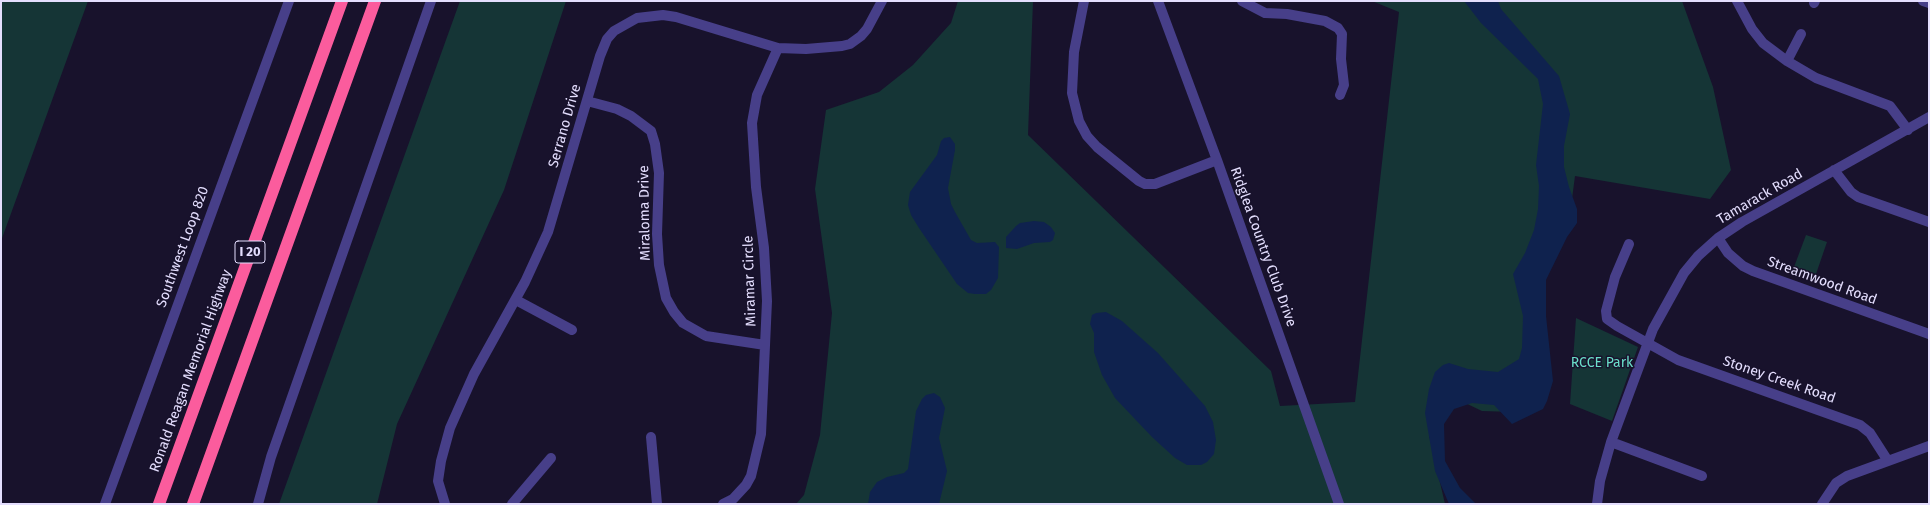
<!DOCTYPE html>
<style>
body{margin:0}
#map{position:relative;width:1930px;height:505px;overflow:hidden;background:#18122c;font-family:"Fira Sans",sans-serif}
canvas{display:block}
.frame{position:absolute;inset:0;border:2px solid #e4defe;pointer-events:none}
</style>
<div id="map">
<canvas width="1930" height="505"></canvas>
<div class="frame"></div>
</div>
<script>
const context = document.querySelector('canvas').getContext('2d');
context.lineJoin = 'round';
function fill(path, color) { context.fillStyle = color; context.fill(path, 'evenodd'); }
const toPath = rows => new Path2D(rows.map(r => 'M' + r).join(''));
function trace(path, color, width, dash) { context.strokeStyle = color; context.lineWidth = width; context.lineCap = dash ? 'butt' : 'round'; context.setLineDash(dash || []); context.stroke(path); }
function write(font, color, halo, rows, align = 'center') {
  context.font = font + ' "Fira Sans",sans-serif'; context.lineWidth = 3; context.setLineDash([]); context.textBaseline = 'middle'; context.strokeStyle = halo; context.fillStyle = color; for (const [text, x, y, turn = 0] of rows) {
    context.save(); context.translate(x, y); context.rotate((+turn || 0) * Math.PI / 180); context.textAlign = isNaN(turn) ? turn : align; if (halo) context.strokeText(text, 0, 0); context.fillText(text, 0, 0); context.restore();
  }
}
const green = toPath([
 [1,1,88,1,1,241],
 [460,1,566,1,504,190,397,424,377,504,279,504],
 [958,1,1033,1,1028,135,1271,371,1280,406,1355,402,1399,12,1372,1,1682,1,1713,87,1731,170,1710,199,1575,176,1567,237,1557,241,1527,335,1514,412,1482,411,1461,401,1429,435,1445,504,796,504,804,495,820,435,832,313,815,189,826,110,879,92,913,65,951,23],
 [1806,235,1827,242,1816,274,1794,267],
 [1576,318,1638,347,1612,421,1570,404]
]);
const water = toPath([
 [1464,1,1498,1,1501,9,1559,76,1570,114,1564,146,1564,167,1569,187,1577,209,1577,223,1567,237,1546,280,1546,316,1553,381,1547,401,1543,409,1512,424,1494,405,1472,403,1454,409,1444,424,1445,461,1460,488,1476,504,1449,504,1435,471,1425,413,1429,389,1435,372,1443,365,1449,363,1468,369,1498,372,1519,359,1522,348,1523,316,1513,274,1525,253,1534,230,1538,209,1539,186,1536,165,1543,104,1538,79,1481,23],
 [950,137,955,144,955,150,948,188,951,204,955,212,971,240,977,243,995,242,999,247,998,278,991,290,986,294,975,294,968,293,957,284,919,228,911,215,908,205,910,192,937,155,941,141,944,138],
 [1034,221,1044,222,1051,227,1055,233,1053,240,1050,242,1034,243,1017,249,1006,248,1006,237,1016,226,1020,223],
 [1106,312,1122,321,1158,353,1205,406,1213,422,1216,440,1214,454,1207,462,1201,465,1187,465,1175,458,1152,437,1115,398,1102,375,1094,352,1094,333,1090,324,1092,315,1096,313],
 [934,393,940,397,945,408,939,438,947,471,939,504,868,504,870,492,877,482,887,477,904,473,908,469,916,411,922,399,926,395]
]);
const minor = toPath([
 [1084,1,1074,52,1072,93,1079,121,1087,136,1097,147,1139,181,1145,184,1155,184,1217,160],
 [1158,1,1217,160,1339,504],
 [1242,1,1265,13,1287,14,1325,21,1338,28,1342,34,1341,59,1344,85,1340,95],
 [1737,1,1752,29,1763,43,1787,61,1816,78,1890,106,1908,130],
 [1923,1,1929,3],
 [1814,3,1815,1],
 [1787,61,1801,34],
 [587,101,617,109,631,116,651,131,655,144,659,173,657,234,659,265,666,298,674,312,683,323,706,336,765,345],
 [1834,170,1851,192,1858,197,1929,222],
 [1718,238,1728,253,1743,266,1753,271,1929,334],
 [1629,244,1615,277,1606,311,1607,319,1617,326,1678,360,1860,425,1870,433,1888,461],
 [516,300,572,330],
 [651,437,657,504],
 [1611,442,1702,476],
 [105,504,289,1],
 [258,504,271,457,431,1],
 [445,504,438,481,441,461,450,428,474,374,525,282,548,232,600,56,607,39,614,31,637,18,663,15,676,17,778,48,806,49,842,46,850,44,861,36,867,29,882,1],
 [512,504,551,458],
 [723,504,733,499,746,485,751,476,761,434,767,301,764,248,756,187,752,123,757,95,778,48],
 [1597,504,1600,481,1611,442,1653,329,1684,273,1698,256,1718,238,1742,222,1929,117],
 [1822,504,1836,483,1847,476,1929,446]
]);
const highway = toPath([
 [159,504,342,1],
 [193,504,375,1]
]);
const shields = [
 [250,252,30]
];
const shieldNames = [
 ["I 20",250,252]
];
const streetNames = [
 ["Serrano Drive",565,126,-74],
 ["Tamarack Road",1760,197,-30],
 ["Miraloma Drive",645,213,-91],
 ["Southwest Loop 820",183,247,-70],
 ["Ridglea Country Club Drive",1263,247,70],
 ["Miramar Circle",750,281,-92],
 ["Streamwood Road",1822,281,20],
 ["Ronald Reagan Memorial Highway",191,371,-70],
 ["Stoney Creek Road",1779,380,19]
];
const parkNames = [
 ["RCCE Park",1602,363]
];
fill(green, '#153536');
fill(water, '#0f224e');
trace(minor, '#473f89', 10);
trace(highway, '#fb5c9d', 12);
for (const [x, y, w] of shields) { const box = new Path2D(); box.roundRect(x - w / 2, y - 11, w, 22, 3); context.fillStyle = '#18122c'; context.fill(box); trace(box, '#e4defe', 1); }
write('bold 13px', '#e4defe', null, shieldNames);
write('14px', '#e4defe', '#18122c', streetNames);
write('14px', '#6adec9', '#18122c', parkNames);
</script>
